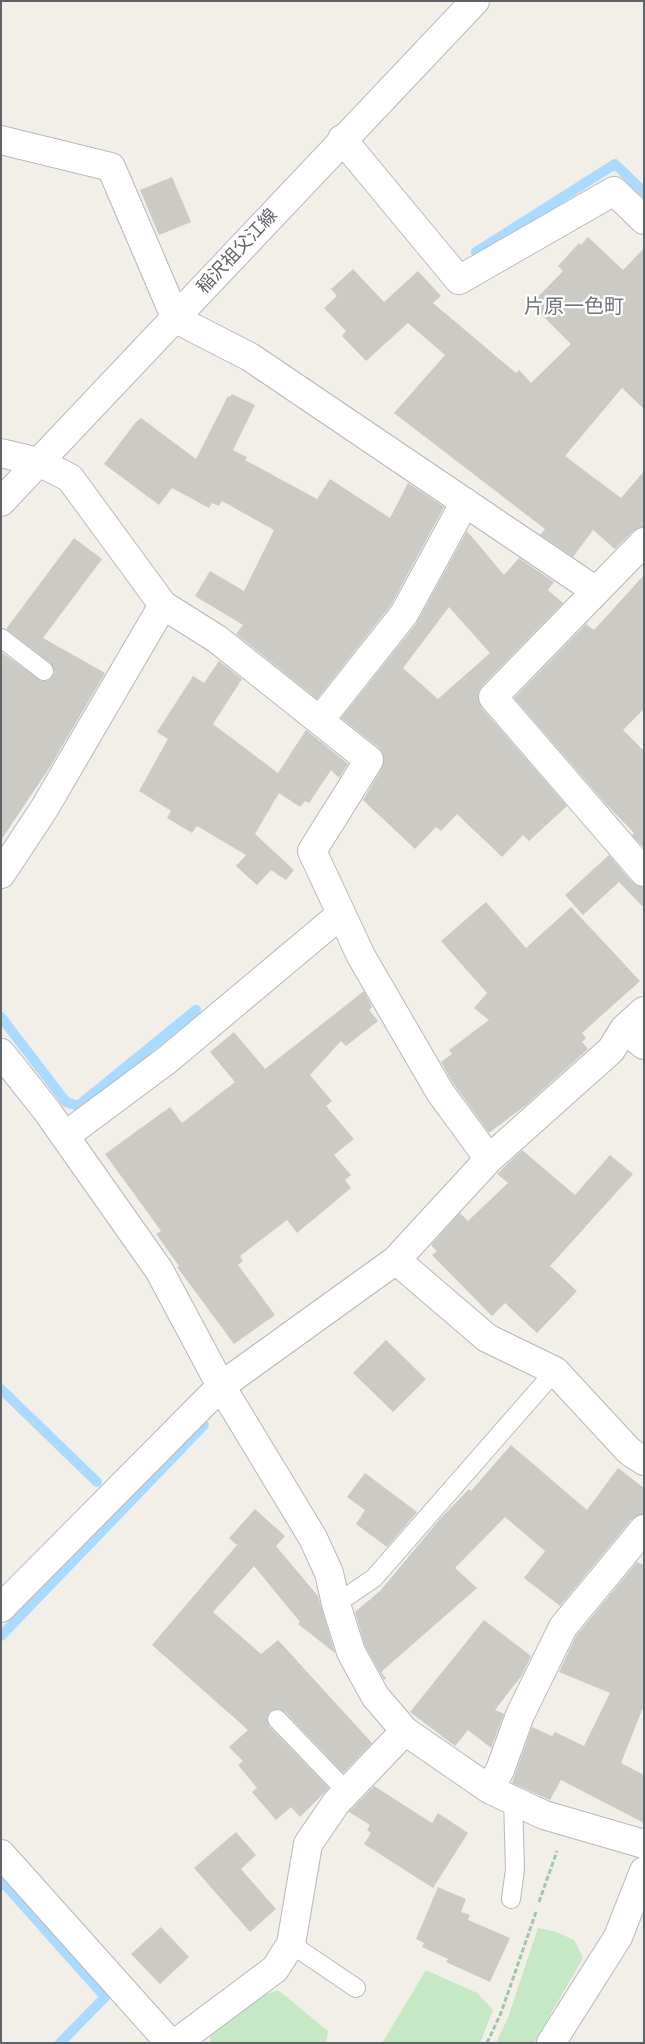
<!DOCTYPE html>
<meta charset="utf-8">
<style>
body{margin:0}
#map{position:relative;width:645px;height:2044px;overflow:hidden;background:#f1efe8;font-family:Poppins,sans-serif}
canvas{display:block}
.frame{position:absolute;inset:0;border:2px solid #5f6368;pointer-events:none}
</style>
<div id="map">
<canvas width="645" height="2044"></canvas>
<div class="frame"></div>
</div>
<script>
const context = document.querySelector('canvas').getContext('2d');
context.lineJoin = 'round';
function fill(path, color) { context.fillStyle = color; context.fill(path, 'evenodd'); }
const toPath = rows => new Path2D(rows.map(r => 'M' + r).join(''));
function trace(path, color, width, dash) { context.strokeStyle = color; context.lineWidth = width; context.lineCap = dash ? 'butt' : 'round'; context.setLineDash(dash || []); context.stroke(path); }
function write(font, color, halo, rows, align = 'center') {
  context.font = font + ' Poppins,"Noto Sans JP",sans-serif'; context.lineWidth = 4.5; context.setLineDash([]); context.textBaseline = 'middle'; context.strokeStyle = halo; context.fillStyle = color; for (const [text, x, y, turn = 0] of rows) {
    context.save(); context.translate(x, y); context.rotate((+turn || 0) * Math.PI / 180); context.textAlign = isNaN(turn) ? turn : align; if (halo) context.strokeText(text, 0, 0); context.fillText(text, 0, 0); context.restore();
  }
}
const green = toPath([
 [538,1928,556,1932,574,1940,583,1958,534,2043,496,2043,509,2015],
 [426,1970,477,1993,493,2010,480,2043,382,2043],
 [278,1990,328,2031,326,2043,210,2043,210,2037,255,1999]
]);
const stream = toPath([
 [476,252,615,164,644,192],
 [1,1017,66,1102,78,1106,196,1010],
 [1,1389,97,1482],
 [1,1636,204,1425],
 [1,1880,105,1997,60,2043]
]);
const building = toPath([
 [172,177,191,222,159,235,140,190],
 [588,237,623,270,644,248,644,409,622,388,565,456,621,498,644,471,644,527,633,531,615,549,593,530,573,557,540,535,545,529,394,413,445,355,408,323,366,361,342,336,346,331,324,308,337,296,331,289,353,269,384,302,418,271,441,296,433,303,516,373,519,370,531,383,571,344,531,304,563,271,558,266,579,243,581,245],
 [232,394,255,405,233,450,247,457,245,460,317,499,330,479,390,518,408,483,444,507,391,605,317,699,236,634,243,625,195,596,210,571,244,591,274,530,222,501,219,506,212,503,209,508,172,488,159,505,104,464,136,422,141,418,196,459,228,396,230,397],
 [467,531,504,575,519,558,554,582,548,590,563,603,482,686,478,693,481,707,567,806,529,841,523,835,502,857,457,814,441,831,436,827,415,849,363,800,382,768,383,754,379,748,341,718,416,624],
 [449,607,490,653,438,699,403,668],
 [74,538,102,559,43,638,105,673,50,767,1,840,1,652,42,681,48,681,55,672,50,663,6,629],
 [644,575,644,709,623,730,644,751,644,848,632,835,634,833,606,804,514,698,586,624,594,630],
 [219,661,242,679,213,724,278,773,306,730,348,764,339,778,331,770,309,803,305,801,300,807,279,793,255,834,294,870,286,880,271,870,257,885,236,866,246,855,197,826,192,833,167,818,171,811,139,791,168,739,157,732,193,676,204,683],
 [609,855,632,882,644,887,644,908,619,882,583,915,565,895],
 [486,902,526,948,571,907,640,981,582,1033,586,1038,582,1042,588,1049,526,1105,489,1133,453,1083,441,1062,452,1054,449,1050,489,1020,474,1008,487,993,441,941],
 [364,991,372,1007,369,1010,378,1021,346,1046,341,1041,310,1075,332,1101,326,1106,354,1139,334,1155,351,1175,345,1180,351,1188,297,1233,287,1220,240,1256,243,1261,238,1265,275,1315,234,1344,177,1267,179,1266,156,1234,161,1231,105,1154,170,1107,182,1123,235,1082,210,1052,234,1032,265,1069],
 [522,1150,575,1195,610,1155,633,1174,550,1266,577,1291,537,1333,505,1303,492,1316,432,1255,437,1251,431,1245,460,1213,468,1221,508,1183,497,1174],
 [386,1340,426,1379,393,1412,353,1373],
 [511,1445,587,1510,618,1468,644,1488,644,1514,632,1519,560,1606,524,1578,545,1551,505,1517,455,1568,477,1588,381,1672,386,1678,384,1680,365,1646,355,1612,380,1591,440,1519,469,1489,471,1491],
 [365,1473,417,1512,387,1547,356,1524,365,1510,347,1497],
 [255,1509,285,1536,276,1546,318,1596,335,1653,298,1624,300,1622,254,1566,213,1612,261,1654,278,1640,372,1743,343,1773,285,1712,279,1709,270,1711,267,1717,269,1726,329,1788,300,1817,291,1807,276,1820,252,1792,257,1788,238,1765,243,1761,229,1747,248,1730,152,1645,237,1545,229,1538],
 [637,1562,644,1565,644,1705,621,1763,644,1775,644,1823,561,1780,550,1800,512,1783,532,1727,552,1736,555,1732,584,1746,610,1693,559,1672,576,1636],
 [484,1620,531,1656,522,1675,495,1710,504,1714,491,1748,468,1730,455,1746,410,1712],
 [374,1786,432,1823,438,1813,468,1833,433,1888,364,1844,371,1833,367,1830,370,1825,349,1812],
 [236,1832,256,1855,241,1869,276,1909,250,1932,194,1868],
 [438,1887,466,1899,461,1912,470,1915,468,1920,510,1938,490,1982,446,1962,448,1959,422,1947,424,1943,416,1939],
 [161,1927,189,1957,160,1984,131,1954]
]);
const path = toPath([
 [539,1902,557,1851],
 [487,2043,501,2013,536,1912]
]);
const service = toPath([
 [1,638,44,671],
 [336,1604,374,1578,555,1371],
 [277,1719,347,1792],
 [511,1899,515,1869,513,1800],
 [291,1944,356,1988]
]);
const minor = toPath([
 [342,139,459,280,614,191,644,220],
 [1,140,111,167,176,319,250,357,596,591],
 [1,453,39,462,70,478,163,605,217,639,369,760,312,851,361,956,440,1092,489,1159,396,1260,221,1386,1,1608],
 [644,542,493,697,644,872],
 [320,720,404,614,465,502],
 [1,874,44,809,163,605],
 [624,1029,644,1045],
 [1,1053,47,1111,159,1270,221,1386,313,1538,329,1573,336,1604,351,1652,375,1696,405,1731,489,1789,544,1815,644,1844],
 [65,1136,167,1060,340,915],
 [489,1159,611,1050,624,1029,644,1011],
 [396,1260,487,1338,555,1371,629,1451,644,1461],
 [489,1789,500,1770,520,1715,563,1627,644,1529],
 [1,1854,170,2043],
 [176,2043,275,1969,291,1944,308,1844,336,1803,405,1731],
 [551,2043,618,1937,644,1871]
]);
const secondary = toPath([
 [1,502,475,1]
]);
const streetNames = [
 ["稲沢祖父江線",238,252,-47]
];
const quarterNames = [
 ["片原一色町",574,308]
];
fill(green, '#c5e8c5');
trace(stream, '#aadaff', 10);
fill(building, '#cccac5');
trace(service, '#b5b8bc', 20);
trace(minor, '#b5b8bc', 30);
trace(secondary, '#b6babf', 30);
trace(path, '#9cc7a9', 3, [5, 2.5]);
trace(service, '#fff', 18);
trace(minor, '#fff', 28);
trace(secondary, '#fff', 28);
write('18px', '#5f6368', '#fff', streetNames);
write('20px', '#70757a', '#fff', quarterNames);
</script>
